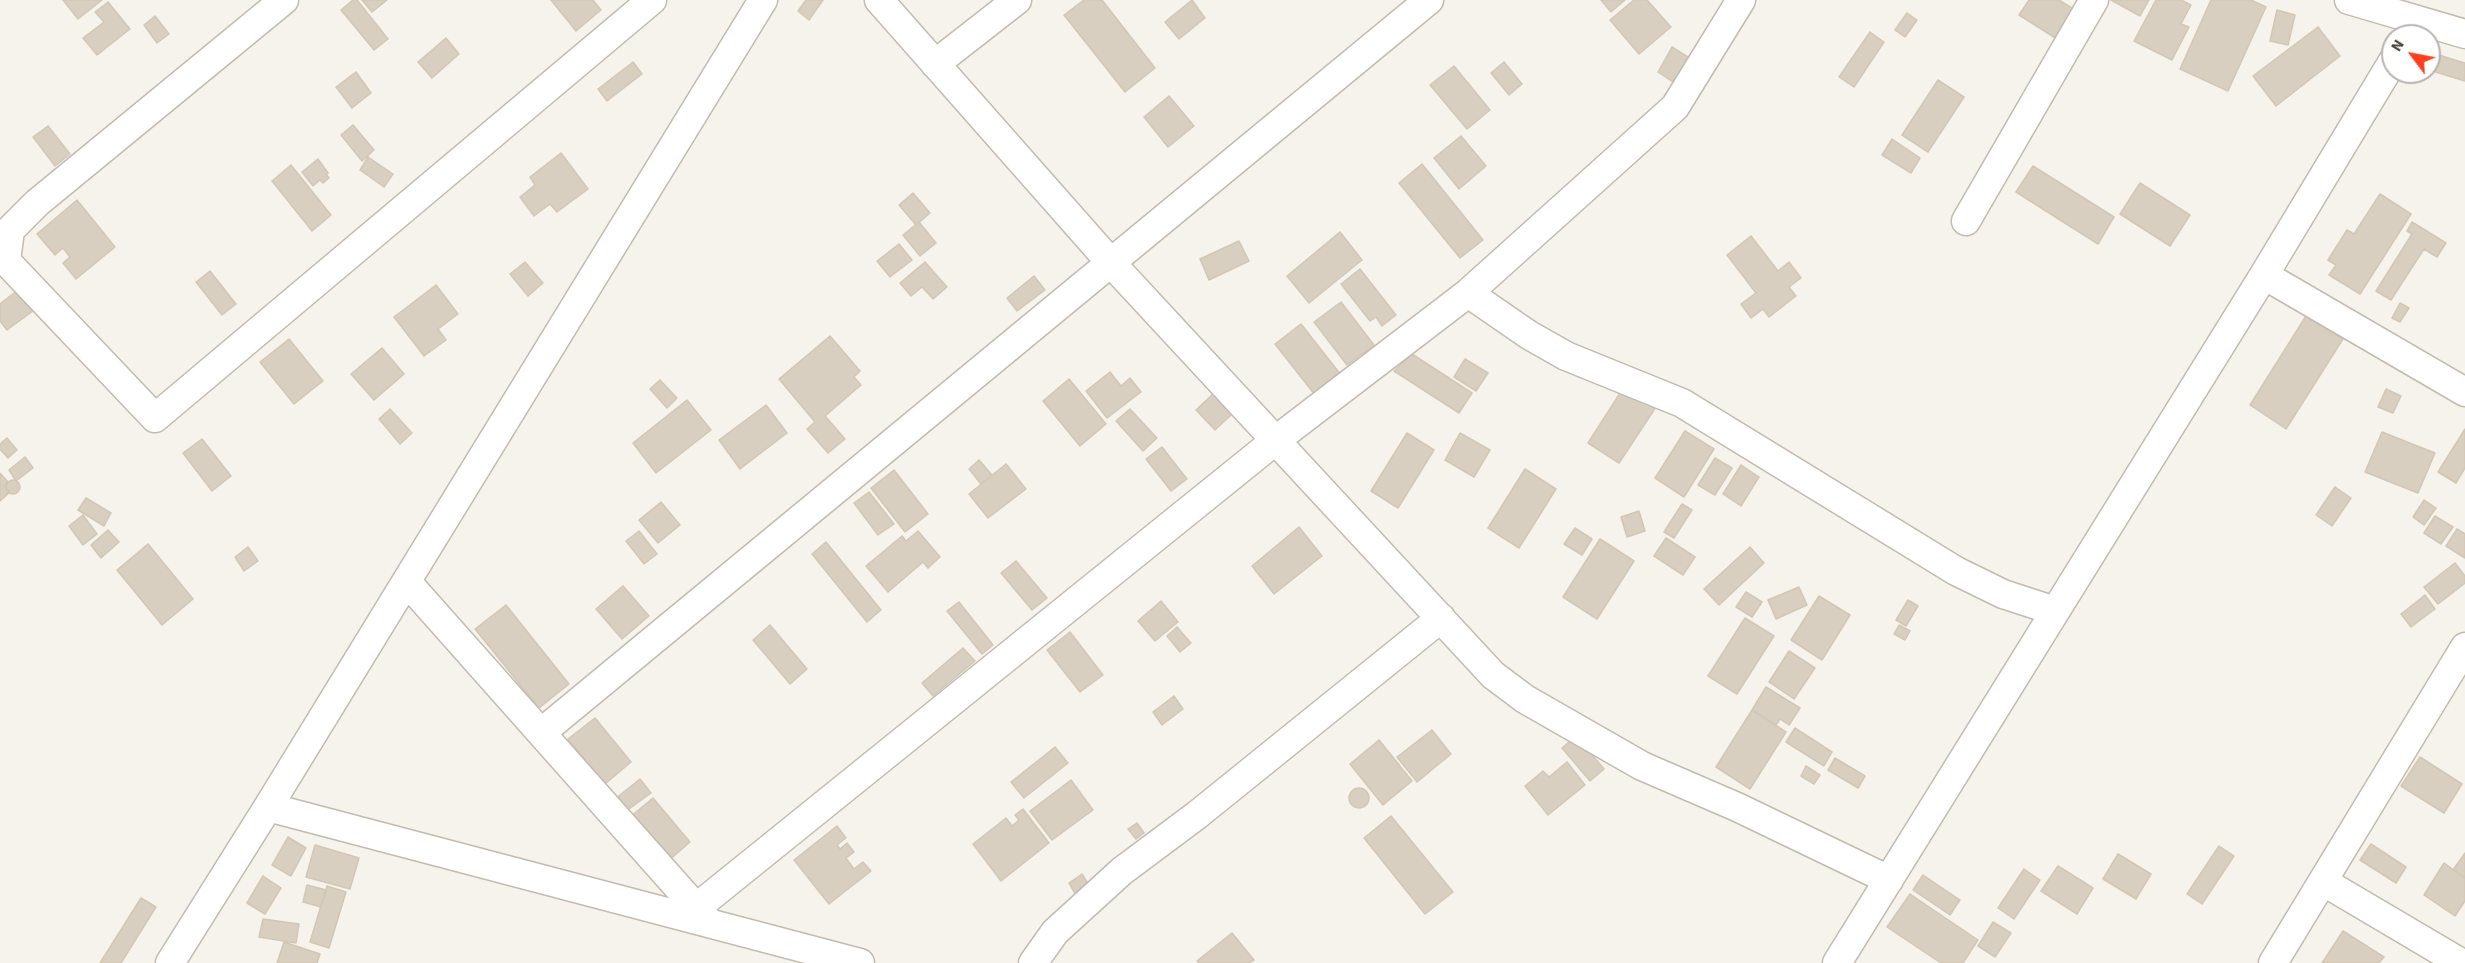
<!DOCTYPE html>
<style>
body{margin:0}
#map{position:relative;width:2465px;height:963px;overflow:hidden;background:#f6f3ec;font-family:"Source Sans 3",sans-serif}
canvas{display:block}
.north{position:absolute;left:2381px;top:24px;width:60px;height:60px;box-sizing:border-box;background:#fff;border:2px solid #b7b4b0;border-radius:50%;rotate:302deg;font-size:16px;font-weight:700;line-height:24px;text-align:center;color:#4b4439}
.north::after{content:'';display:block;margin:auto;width:21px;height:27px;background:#fc3f1d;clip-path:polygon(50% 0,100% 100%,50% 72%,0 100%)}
</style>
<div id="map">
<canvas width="2465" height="963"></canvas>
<div class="north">N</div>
</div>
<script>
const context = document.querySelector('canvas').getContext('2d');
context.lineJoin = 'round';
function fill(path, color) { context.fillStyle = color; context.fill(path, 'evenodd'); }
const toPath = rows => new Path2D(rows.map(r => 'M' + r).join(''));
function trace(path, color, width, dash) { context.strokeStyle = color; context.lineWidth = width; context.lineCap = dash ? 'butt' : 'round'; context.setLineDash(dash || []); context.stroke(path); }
const building = toPath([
 [63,0,102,0,78,19,63,0],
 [353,0,357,0,388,39,374,50,341,10,353,0],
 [362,0,387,0,372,12,362,0],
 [551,0,593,0,601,10,576,31,551,0],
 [806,0,823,0,809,20,798,11,806,0],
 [1084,0,1102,0,1155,68,1125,92,1064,15,1084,0],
 [1192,0,1205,18,1179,39,1165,22,1192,0],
 [1601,0,1625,0,1611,12,1601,0],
 [1634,0,1647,0,1671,27,1639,54,1610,20,1634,0],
 [2029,0,2059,0,2075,10,2057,39,2019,15,2029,0],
 [2111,0,2149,0,2140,16,2111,0],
 [2156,0,2181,0,2191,5,2181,24,2189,27,2172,60,2134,41,2156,0],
 [2211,0,2251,0,2266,7,2228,91,2180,69,2211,0],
 [108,2,130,29,97,55,83,38,104,22,95,12,108,2],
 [2277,10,2295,15,2288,45,2270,41,2277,10],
 [1907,13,1917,20,1905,37,1895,30,1907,13],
 [155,16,169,34,157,43,144,25,155,16],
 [2318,27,2340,56,2276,106,2253,76,2318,27],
 [1870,32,1884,42,1854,87,1839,77,1870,32],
 [446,38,459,54,432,78,418,62,446,38],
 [1672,47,1691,59,1676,84,1658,72,1672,47],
 [2429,52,2465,63,2465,81,2429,70,2429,52],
 [633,62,642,74,607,101,598,89,633,62],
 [1504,62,1522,84,1509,95,1491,73,1504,62],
 [1454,66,1490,110,1467,129,1430,85,1454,66],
 [356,72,371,93,352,108,336,87,356,72],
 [1938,80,1964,97,1928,152,1902,135,1938,80],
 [1169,96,1194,126,1168,147,1144,117,1169,96],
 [353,125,374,150,362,161,341,135,353,125],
 [48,126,70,154,55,166,33,137,48,126],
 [1461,136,1486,166,1459,189,1434,158,1461,136],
 [1892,139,1920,158,1911,173,1882,155,1892,139],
 [561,153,588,189,557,212,550,204,534,216,520,197,535,185,530,177,561,153],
 [368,157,393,174,384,187,360,170,368,157],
 [318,159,328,173,326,174,329,178,323,183,320,180,313,186,302,172,318,159],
 [1422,164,1483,240,1460,258,1399,183,1422,164],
 [291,165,331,215,312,231,272,181,291,165],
 [2033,166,2114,217,2098,244,2016,192,2033,166],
 [2140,183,2190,215,2170,246,2120,214,2140,183],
 [913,193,930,213,916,225,899,205,913,193],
 [2380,194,2411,214,2360,294,2329,275,2336,265,2328,260,2347,230,2354,234,2380,194],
 [77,200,115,247,76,279,63,263,70,257,63,248,55,255,37,234,77,200],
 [919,222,936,243,920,256,903,235,919,222],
 [2412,222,2446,243,2437,257,2424,249,2391,300,2376,291,2412,234,2407,231,2412,222],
 [1340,232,1362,260,1309,303,1287,276,1340,232],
 [1751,236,1778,271,1789,262,1801,278,1789,287,1796,296,1769,317,1763,309,1751,318,1741,304,1756,293,1727,255,1751,236],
 [1239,241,1249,261,1209,280,1200,259,1239,241],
 [899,244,912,260,890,277,877,261,899,244],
 [525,262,543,283,528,296,510,274,525,262],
 [925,262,947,287,933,299,922,287,911,296,900,283,925,262],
 [1360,269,1396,315,1382,326,1376,317,1370,321,1341,284,1360,269],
 [210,271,236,304,222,315,196,282,210,271],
 [1034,276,1045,290,1017,311,1007,298,1034,276],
 [436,285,458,314,438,329,446,340,424,356,394,317,436,285],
 [18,290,33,311,7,330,0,321,0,304,18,290],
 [1341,302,1374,345,1347,365,1314,322,1341,302],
 [2400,303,2409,308,2400,322,2392,318,2400,303],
 [2306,316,2343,339,2286,429,2250,405,2306,316],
 [1301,324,1341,375,1315,395,1275,344,1301,324],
 [830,336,860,371,854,377,861,385,825,416,845,439,828,453,807,429,815,422,779,379,830,336],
 [289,339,323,381,294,404,260,362,289,339],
 [382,348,404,374,374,400,351,374,382,348],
 [1412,354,1472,393,1459,413,1394,371,1412,354],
 [1465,359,1488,373,1476,391,1454,377,1465,359],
 [1110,372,1121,386,1130,378,1141,392,1107,418,1086,391,1110,372],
 [1069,379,1106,424,1080,446,1043,401,1069,379],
 [660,380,677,398,667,408,650,389,660,380],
 [1624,387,1656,407,1619,463,1588,443,1624,387],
 [2386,389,2401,396,2393,413,2378,407,2386,389],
 [1213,394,1232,414,1215,430,1196,410,1213,394],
 [687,400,711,430,656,473,633,443,687,400],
 [766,405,787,433,740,469,719,440,766,405],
 [390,409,412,433,400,444,379,419,390,409],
 [1130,409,1157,438,1143,451,1116,421,1130,409],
 [2465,429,2465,468,2456,483,2438,472,2465,429],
 [1685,431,1714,449,1684,497,1655,478,1685,431],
 [2382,432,2435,453,2418,493,2365,472,2382,432],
 [1407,433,1434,450,1398,508,1371,491,1407,433],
 [1460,433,1490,450,1474,477,1445,460,1460,433],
 [7,438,17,450,8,458,0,449,0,444,7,438],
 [202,439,231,476,212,491,183,453,202,439],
 [1162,447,1187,479,1171,491,1146,459,1162,447],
 [25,457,33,468,16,481,9,470,25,457],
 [1715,458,1732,468,1715,495,1698,485,1715,458],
 [979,460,992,475,981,484,969,469,979,460],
 [1006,464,1026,489,988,518,969,494,1006,464],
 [1741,465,1759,477,1741,506,1723,494,1741,465],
 [1525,469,1556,489,1519,548,1488,528,1525,469],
 [894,470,928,514,905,532,871,488,894,470],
 [0,473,8,482,4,486,10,492,0,501,0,473],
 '6 487a7 7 0 1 1 14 0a7 7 0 1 1-14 0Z',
 [2335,487,2351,498,2332,526,2316,515,2335,487],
 [869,492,894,524,878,535,854,503,869,492],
 [86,498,111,513,104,526,78,510,86,498],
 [2424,500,2436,508,2424,525,2413,517,2424,500],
 [661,502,680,525,658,543,639,520,661,502],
 [1682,504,1692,510,1674,538,1664,532,1682,504],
 [1639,511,1645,531,1627,537,1621,517,1639,511],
 [83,515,97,534,83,545,69,526,83,515],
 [2435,516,2453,527,2441,544,2424,533,2435,516],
 [1299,527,1322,556,1274,594,1252,566,1299,527],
 [1575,528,1592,539,1582,555,1564,544,1575,528],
 [2457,529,2465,534,2465,558,2446,546,2457,529],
 [108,530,119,542,101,558,91,545,108,530],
 [639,531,657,554,644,564,626,541,639,531],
 [918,531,940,557,928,568,923,562,888,592,866,566,902,536,906,541,918,531],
 [1666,538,1695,557,1683,575,1654,556,1666,538],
 [1600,539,1634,561,1597,619,1563,597,1600,539],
 [826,542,881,610,867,622,812,554,826,542],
 [148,544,193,599,162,625,117,570,148,544],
 [248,547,258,561,244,571,235,557,248,547],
 [1750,547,1764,563,1719,605,1704,589,1750,547],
 [1016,561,1047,598,1032,610,1001,573,1016,561],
 [2455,563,2465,576,2465,583,2438,604,2424,587,2455,563],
 [623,586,649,616,622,639,596,609,623,586],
 [1799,587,1807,605,1776,619,1768,600,1799,587],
 [1746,592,1762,602,1752,617,1736,607,1746,592],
 [2425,595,2435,609,2411,627,2401,614,2425,595],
 [1819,596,1850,615,1822,660,1791,640,1819,596],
 [1908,600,1918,606,1906,626,1896,620,1908,600],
 [1161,601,1178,622,1155,641,1138,621,1161,601],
 [959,602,993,645,982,654,947,611,959,602],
 [506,605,569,684,539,708,475,629,506,605],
 [1745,618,1774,636,1737,694,1708,676,1745,618],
 [770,625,807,669,790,684,753,640,770,625],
 [1899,625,1910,631,1905,640,1894,634,1899,625],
 [1177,627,1191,643,1180,652,1167,636,1177,627],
 [1070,632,1103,675,1080,692,1047,650,1070,632],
 [963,648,975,661,933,696,922,683,963,648],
 [1789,651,1815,668,1794,699,1769,682,1789,651],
 [1766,687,1800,708,1789,725,1780,719,1776,725,1752,710,1766,687],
 [1174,696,1183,709,1162,725,1153,712,1174,696],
 [1752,710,1786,732,1750,789,1716,767,1752,710],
 [595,718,631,762,605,784,568,739,595,718],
 [1795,728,1832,752,1824,766,1786,742,1795,728],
 [1432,730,1451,754,1417,782,1397,757,1432,730],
 [1576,736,1604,769,1590,781,1562,748,1576,736],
 [1379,740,1412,781,1383,805,1350,764,1379,740],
 [1055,747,1068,763,1024,798,1011,782,1055,747],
 [2420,757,2462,784,2444,813,2401,786,2420,757],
 [1835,758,1865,776,1858,788,1828,770,1835,758],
 [1567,762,1585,785,1548,815,1525,786,1543,771,1549,777,1567,762],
 [1806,766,1820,775,1814,784,1801,776,1806,766],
 [640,779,651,793,625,812,615,799,640,779],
 [1071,780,1093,810,1052,840,1030,811,1071,780],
 '1349 798a10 10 0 1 1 20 0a10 10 0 1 1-20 0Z',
 [653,798,690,842,667,862,630,817,653,798],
 [1023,809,1049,843,1001,881,973,844,1006,818,1012,826,1019,820,1015,815,1023,809],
 [1391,816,1453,892,1425,914,1364,838,1391,816],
 [1137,823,1144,833,1136,839,1128,829,1137,823],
 [837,826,846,838,837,845,840,849,847,843,854,852,846,858,854,869,863,862,871,871,829,904,794,860,837,826],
 [288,837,306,848,291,876,272,865,288,837],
 [2371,844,2406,867,2396,883,2360,860,2371,844],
 [315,845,359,858,350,889,306,877,315,845],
 [2219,846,2234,856,2202,904,2187,894,2219,846],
 [2465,853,2465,878,2453,870,2465,853],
 [2118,854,2151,874,2136,899,2103,879,2118,854],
 [2444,863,2465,878,2465,901,2455,916,2424,895,2444,863],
 [2058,866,2093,888,2077,914,2041,891,2058,866],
 [2024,869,2040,880,2014,919,1998,908,2024,869],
 [1082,874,1092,890,1078,899,1069,883,1082,874],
 [1923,875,1960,900,1950,915,1913,890,1923,875],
 [263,876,281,888,265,914,247,903,263,876],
 [307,885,326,890,321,907,303,902,307,885],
 [327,886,346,892,329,948,310,942,327,886],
 [1910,894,1978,940,1963,963,1941,963,1887,927,1910,894],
 [141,898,156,907,121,963,100,963,141,898],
 [263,919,299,924,296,943,259,937,263,919],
 [1993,922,2011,933,1995,957,1978,946,1993,922],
 [2343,931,2384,957,2379,963,2322,963,2343,931],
 [1232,933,1254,960,1249,963,1199,963,1197,961,1232,933],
 [284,942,320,954,317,963,277,963,284,942]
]);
const minor = toPath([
 [284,0,37,203,10,230,6,261,155,418,652,0],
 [879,0,1112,264,1493,675,1525,699,1642,766,1737,807,1889,880],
 [2349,0,2465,34],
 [935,64,1017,0],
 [1966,221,2094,0],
 [2264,275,2465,392],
 [1468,293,1529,335,1566,356,1682,403,1956,571,2003,594,2055,611],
 [407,582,708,921],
 [542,732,1429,0],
 [268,807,860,963],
 [2324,882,2461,963],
 [696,908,1276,440,1468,293,1675,107,1741,0],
 [170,963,268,807,763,0],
 [1033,963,1055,932,1122,871,1197,815,1441,618],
 [1837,963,2264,275,2393,61],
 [2273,963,2465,647]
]);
fill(building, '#d8cfc1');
trace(building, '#d3c7b4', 1.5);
trace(minor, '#c2bbae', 31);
trace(minor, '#fff', 28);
</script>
